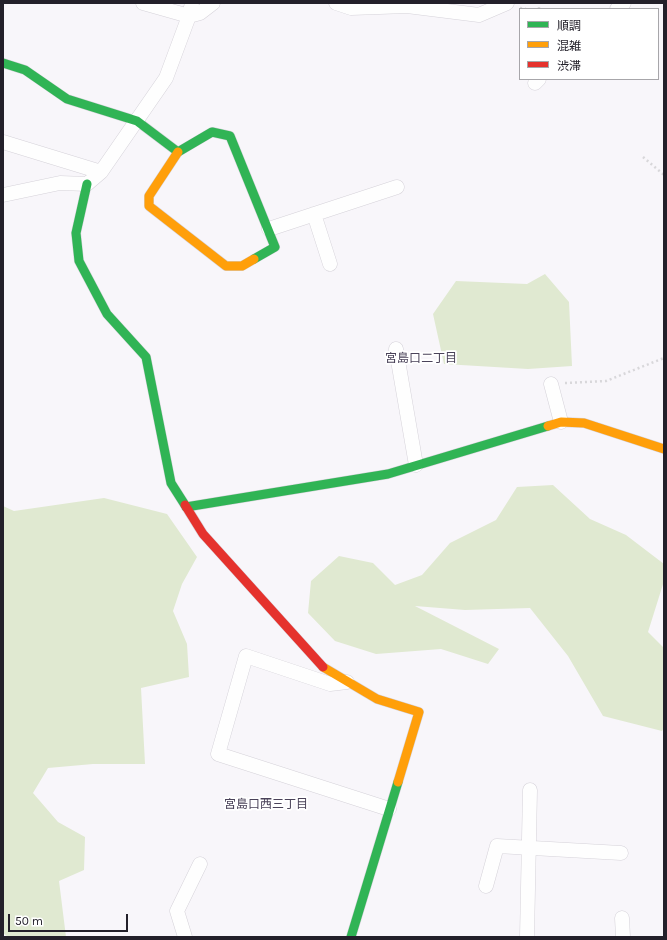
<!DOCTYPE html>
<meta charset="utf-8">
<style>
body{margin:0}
#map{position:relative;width:667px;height:940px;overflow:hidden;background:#f8f6fa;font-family:Karla,"Noto Sans JP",sans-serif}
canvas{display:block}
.frame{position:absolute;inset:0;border:4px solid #23202a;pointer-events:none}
.legend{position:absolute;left:519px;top:8px;width:140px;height:72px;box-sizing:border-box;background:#fff;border:1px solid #a7a6aa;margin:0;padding:5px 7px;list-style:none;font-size:12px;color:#23202a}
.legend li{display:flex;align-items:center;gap:8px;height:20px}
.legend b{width:20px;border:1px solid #a7a6aa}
.scale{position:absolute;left:8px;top:914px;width:120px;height:18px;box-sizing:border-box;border:2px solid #23202a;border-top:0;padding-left:5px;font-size:12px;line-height:14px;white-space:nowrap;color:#23202a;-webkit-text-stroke:3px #fff;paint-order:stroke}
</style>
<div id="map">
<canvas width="667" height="940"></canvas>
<div class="frame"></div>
<ul class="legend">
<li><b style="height:5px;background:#30b455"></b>順調</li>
<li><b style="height:5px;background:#ff9f0a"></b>混雑</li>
<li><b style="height:5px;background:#e5322d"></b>渋滞</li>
</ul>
<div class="scale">50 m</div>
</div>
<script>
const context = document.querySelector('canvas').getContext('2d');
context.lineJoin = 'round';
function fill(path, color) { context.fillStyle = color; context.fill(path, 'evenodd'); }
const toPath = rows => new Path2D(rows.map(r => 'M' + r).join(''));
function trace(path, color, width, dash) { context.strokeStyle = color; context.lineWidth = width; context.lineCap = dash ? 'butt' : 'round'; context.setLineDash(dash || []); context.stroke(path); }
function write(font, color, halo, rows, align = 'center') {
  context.font = font + ' Karla,"Noto Sans JP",sans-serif'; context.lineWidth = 3.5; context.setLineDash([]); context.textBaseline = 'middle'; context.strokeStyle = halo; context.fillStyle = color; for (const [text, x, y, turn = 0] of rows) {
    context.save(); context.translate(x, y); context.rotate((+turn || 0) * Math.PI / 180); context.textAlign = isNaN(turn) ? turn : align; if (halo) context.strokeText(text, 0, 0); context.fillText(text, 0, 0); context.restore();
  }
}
const green = toPath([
 [545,274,569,302,572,366,528,369,444,364,433,314,456,281,527,284],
 [553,485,590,519,626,535,664,564,664,581,648,632,664,648,664,728,662,731,603,716,568,656,530,608,465,610,415,606,499,649,488,664,441,649,376,654,335,641,308,613,311,581,339,556,373,563,395,585,422,575,450,543,496,520,517,487],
 [104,498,167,514,197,557,182,584,173,611,187,644,189,677,141,688,145,764,93,764,48,768,33,793,58,822,85,837,84,870,59,881,66,937,8,937,3,933,3,506,14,511]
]);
const path = toPath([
 [520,8,526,9],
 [539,9,539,3],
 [643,157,664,175],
 [565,383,606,381,664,358]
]);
const street = toPath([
 [143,3,189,16,200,13,213,3],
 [336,3,351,8,407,6,479,15,507,3],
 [617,9,624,3],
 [535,83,539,79],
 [3,142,101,172],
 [3,195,60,183,87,184,101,172,166,78,189,16,192,3],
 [314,214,330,264],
 [269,229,397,187],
 [396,349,416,465],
 [551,384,561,422],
 [347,682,330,684,246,656,218,754,389,809],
 [486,886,497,846,621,853],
 [622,918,623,937],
 [185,937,177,911,200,864],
 [527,937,530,790]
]);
const fast = toPath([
 [3,63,25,70,67,99,137,121,178,152,212,132,230,136,275,247,254,259],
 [87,184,76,233,79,261,107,314,146,357,171,483,185,505],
 [186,507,388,474,548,426],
 [351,937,398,782]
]);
const slow = toPath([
 [178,152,149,196,149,206,226,266,242,266,254,259],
 [548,426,561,422,584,423,664,449],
 [323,667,377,699,419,712,398,782]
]);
const jam = toPath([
 [185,505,203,534,323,667]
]);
const neighbourhoodNames = [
 ["宮島口二丁目",421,359],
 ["宮島口西三丁目",266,805]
];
fill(green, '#e0e9d1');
trace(street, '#d5d2d9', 15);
trace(fast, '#d5d2d9', 10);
trace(slow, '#d5d2d9', 10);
trace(jam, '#d5d2d9', 10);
trace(path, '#d8d7da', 2.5, [2, 3]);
trace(street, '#fefefe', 14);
trace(fast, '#30b455', 9);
trace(slow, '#ff9f0a', 9);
trace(jam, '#e5322d', 9);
write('12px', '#4a4259', '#fff', neighbourhoodNames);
</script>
